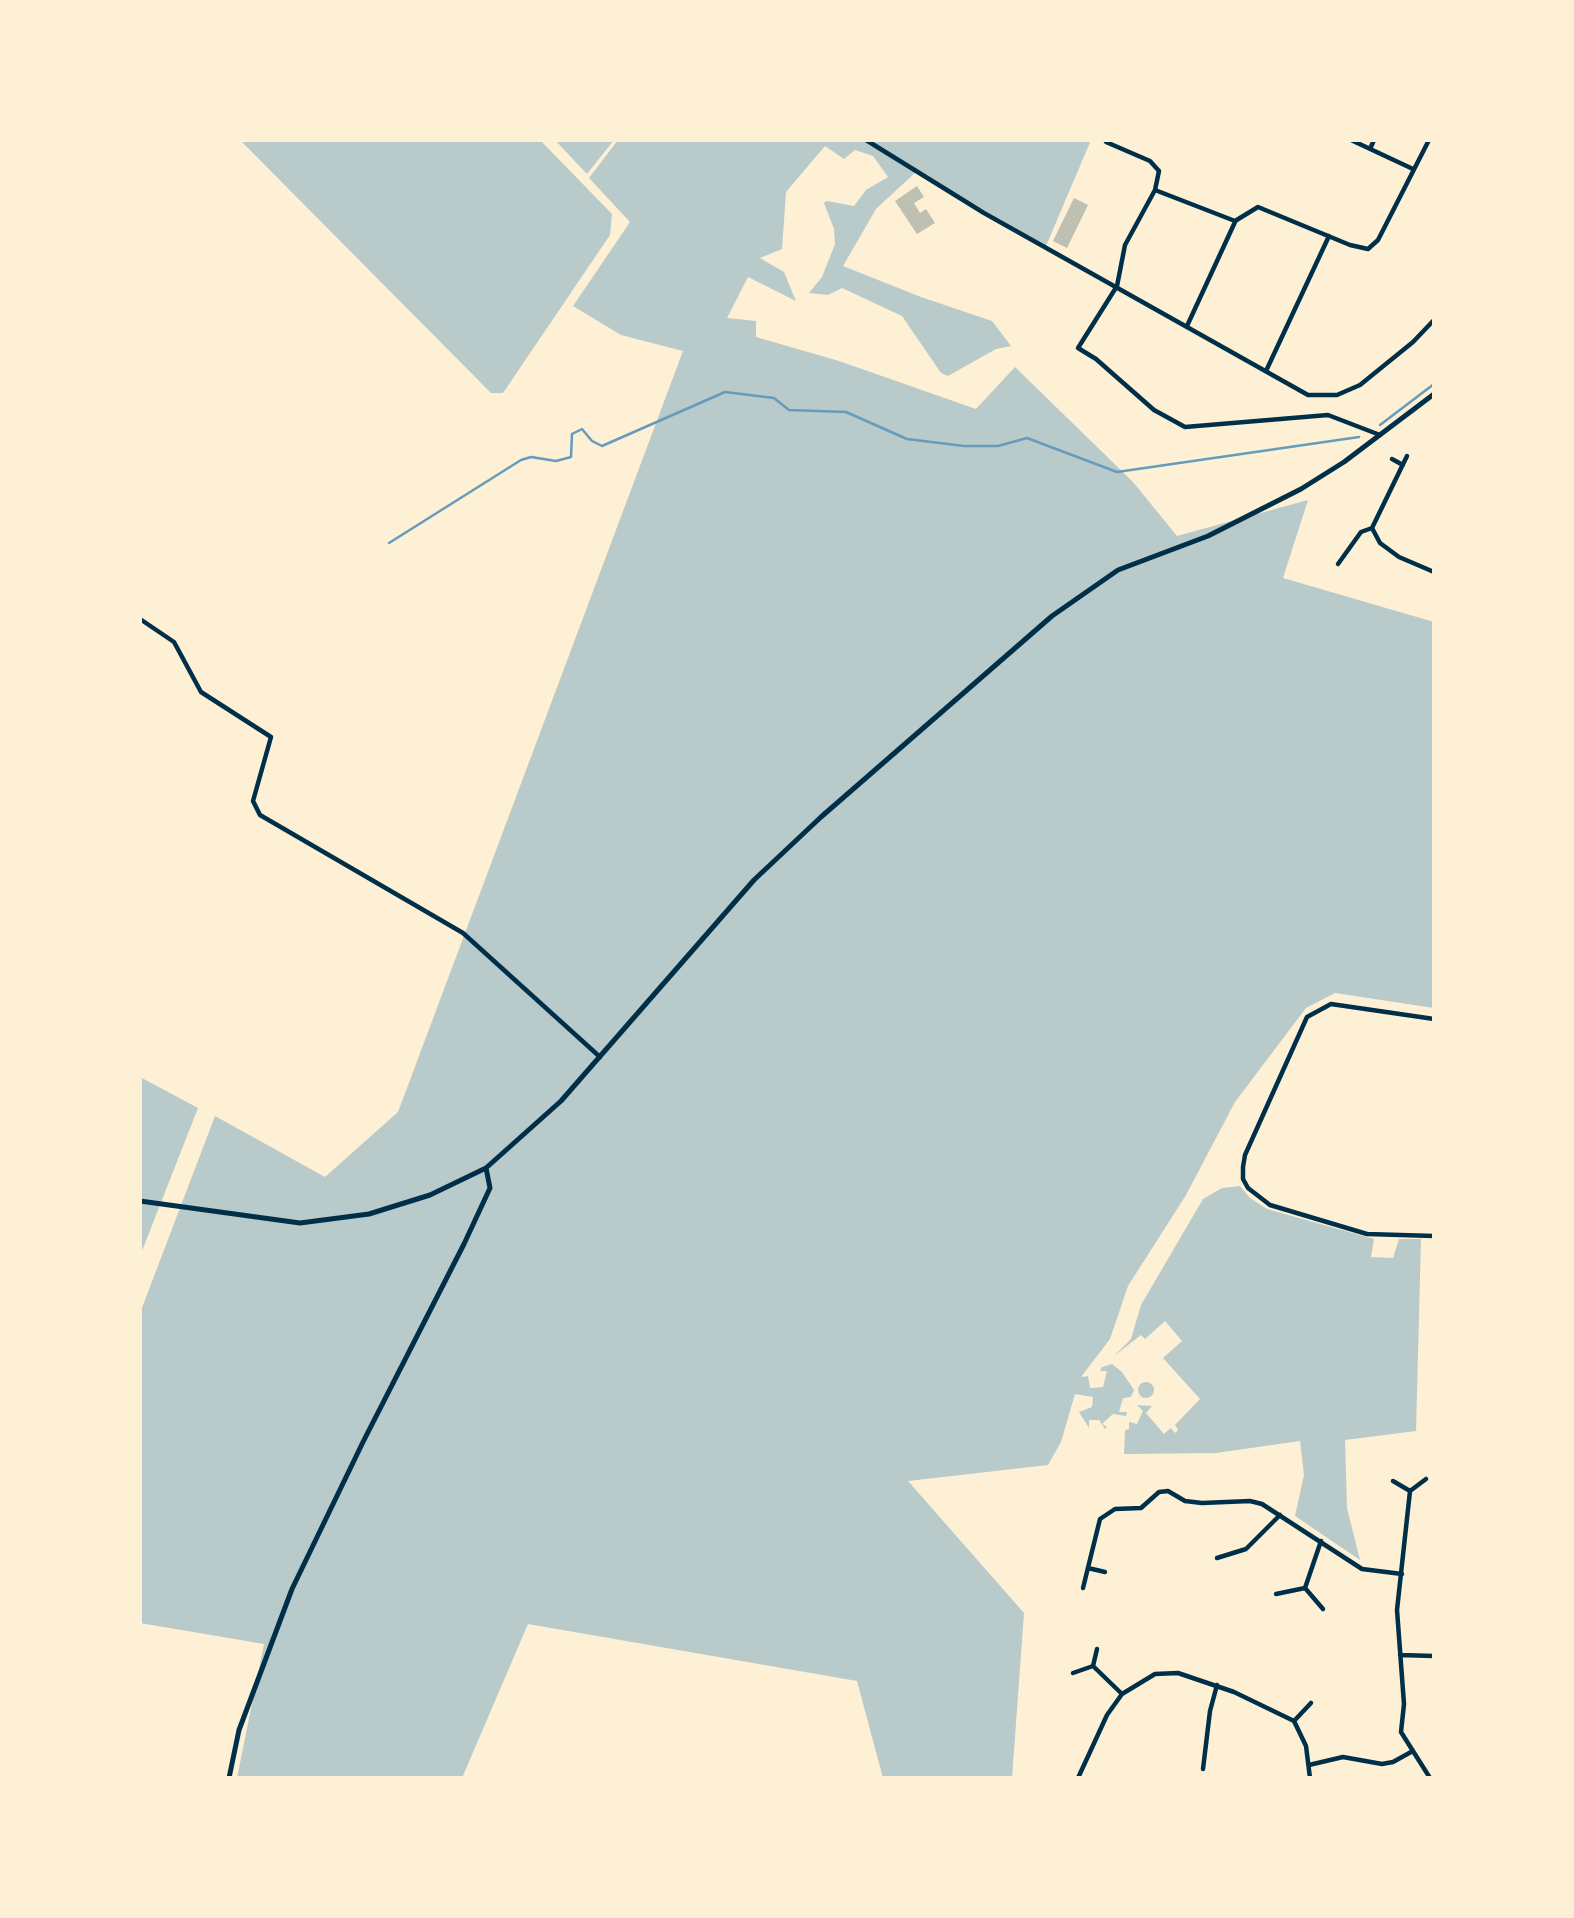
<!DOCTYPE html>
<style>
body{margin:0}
#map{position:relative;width:1574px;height:1918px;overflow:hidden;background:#fdf0d5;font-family:"Fira Sans Condensed",sans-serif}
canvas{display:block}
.frame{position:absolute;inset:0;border:142px solid #fdf0d5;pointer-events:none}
</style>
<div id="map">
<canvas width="1574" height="1918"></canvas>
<div class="frame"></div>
</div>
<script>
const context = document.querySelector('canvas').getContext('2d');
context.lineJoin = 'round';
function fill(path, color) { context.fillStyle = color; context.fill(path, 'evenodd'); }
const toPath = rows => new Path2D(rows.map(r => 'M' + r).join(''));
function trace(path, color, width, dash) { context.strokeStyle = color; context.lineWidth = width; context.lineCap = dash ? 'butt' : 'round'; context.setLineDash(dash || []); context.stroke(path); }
const green = toPath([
 [240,140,540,140,612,214,610,235,503,393,491,393],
 [555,140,614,140,587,174],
 [618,140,1091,140,1046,246,917,171,876,209,843,266,921,297,992,321,1011,346,996,349,948,376,941,373,902,316,842,288,828,295,809,293,822,277,835,244,834,229,824,203,827,201,854,206,866,190,888,177,873,156,855,150,844,159,825,146,786,192,782,249,760,258,784,272,796,301,748,277,727,318,756,321,756,337,839,361,976,409,1015,367,1133,482,1177,536,1308,500,1283,578,1434,622,1434,1008,1335,993,1306,1008,1235,1102,1186,1195,1128,1286,1110,1339,1081,1377,1088,1376,1090,1388,1103,1387,1107,1371,1100,1371,1102,1367,1112,1364,1122,1372,1134,1390,1131,1397,1123,1398,1119,1412,1127,1412,1126,1416,1113,1414,1102,1424,1107,1427,1105,1429,1099,1420,1089,1420,1089,1428,1079,1412,1092,1407,1093,1397,1075,1394,1061,1442,1048,1465,908,1481,1024,1613,1012,1778,883,1778,857,1681,528,1624,462,1778,237,1778,264,1644,140,1623,140,1313,215,1116,325,1177,398,1112,683,351,621,335,573,306,630,222,589,178],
 [140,1077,198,1108,140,1256],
 [1240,1186,1250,1198,1267,1209,1374,1239,1371,1257,1393,1258,1399,1239,1421,1239,1416,1431,1345,1440,1347,1508,1360,1560,1295,1516,1304,1475,1300,1441,1216,1453,1124,1454,1125,1430,1129,1429,1129,1422,1137,1424,1143,1411,1137,1405,1152,1406,1146,1413,1164,1434,1171,1428,1175,1433,1178,1430,1175,1425,1200,1399,1163,1358,1182,1341,1165,1321,1145,1339,1141,1335,1114,1356,1131,1339,1141,1305,1203,1199,1222,1188],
 '1138 1390a8 8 0 1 1 16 0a8 8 0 1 1-16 0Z'
]);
const stream = toPath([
 [1380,425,1434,384],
 [389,543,521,460,531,457,556,461,571,457,572,434,582,429,592,441,602,446,725,392,774,398,789,410,846,412,907,439,964,446,998,446,1027,438,1117,472,1359,437]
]);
const building = toPath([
 [917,186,924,197,914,203,920,213,926,209,935,223,917,234,895,201],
 [1074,198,1088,205,1067,248,1053,241]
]);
const minor = toPath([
 [866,140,984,213,1308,395,1337,395,1360,385,1413,342,1434,320],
 [1351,140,1413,169],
 [1106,142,1150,161,1159,171,1155,190,1125,245,1117,286,1078,348,1096,359,1154,410,1185,427,1328,415,1380,435],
 [1370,149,1374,140],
 [1155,190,1235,221,1258,207,1350,245,1368,249,1378,240,1429,140],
 [1187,326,1235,222],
 [1266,371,1329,236],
 [1392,459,1403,465],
 [1372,528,1380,543,1399,557,1434,572],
 [1338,564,1361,532,1372,528,1407,456],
 [140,619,174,642,201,692,271,737,253,801,260,815,463,933,600,1057],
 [1434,1019,1331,1004,1307,1017,1245,1155,1243,1167,1243,1179,1248,1188,1270,1205,1367,1234,1434,1236],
 [1393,1481,1410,1491,1426,1479],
 [1410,1491,1397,1610,1404,1704,1401,1732,1430,1778],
 [1217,1558,1246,1549,1280,1515],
 [1088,1568,1105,1572],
 [1083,1588,1100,1519,1115,1509,1141,1508,1159,1492,1168,1491,1185,1501,1202,1503,1250,1501,1262,1504,1362,1569,1402,1574],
 [1305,1588,1321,1541],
 [1276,1594,1305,1588,1323,1609],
 [1400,1655,1434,1656],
 [1093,1666,1122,1694],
 [1073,1673,1093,1666,1097,1649],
 [1294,1721,1311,1703],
 [1309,1765,1343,1757,1382,1764,1393,1762,1411,1752],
 [1203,1769,1210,1711,1217,1685],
 [1078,1778,1107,1715,1122,1694,1155,1674,1178,1673,1234,1692,1294,1721,1306,1746,1310,1778]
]);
const tertiary = toPath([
 [140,1201,300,1223,369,1214,430,1195,486,1168,561,1101,754,880,821,817,1052,616,1118,570,1208,536,1301,489,1344,462,1434,394],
 [229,1778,239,1730,292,1589,363,1442,464,1244,490,1188,486,1168]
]);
fill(green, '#b9caca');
trace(stream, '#669bbc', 2.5);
fill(building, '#bec0b2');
trace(minor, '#003049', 4.5);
trace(tertiary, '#003049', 5);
</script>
